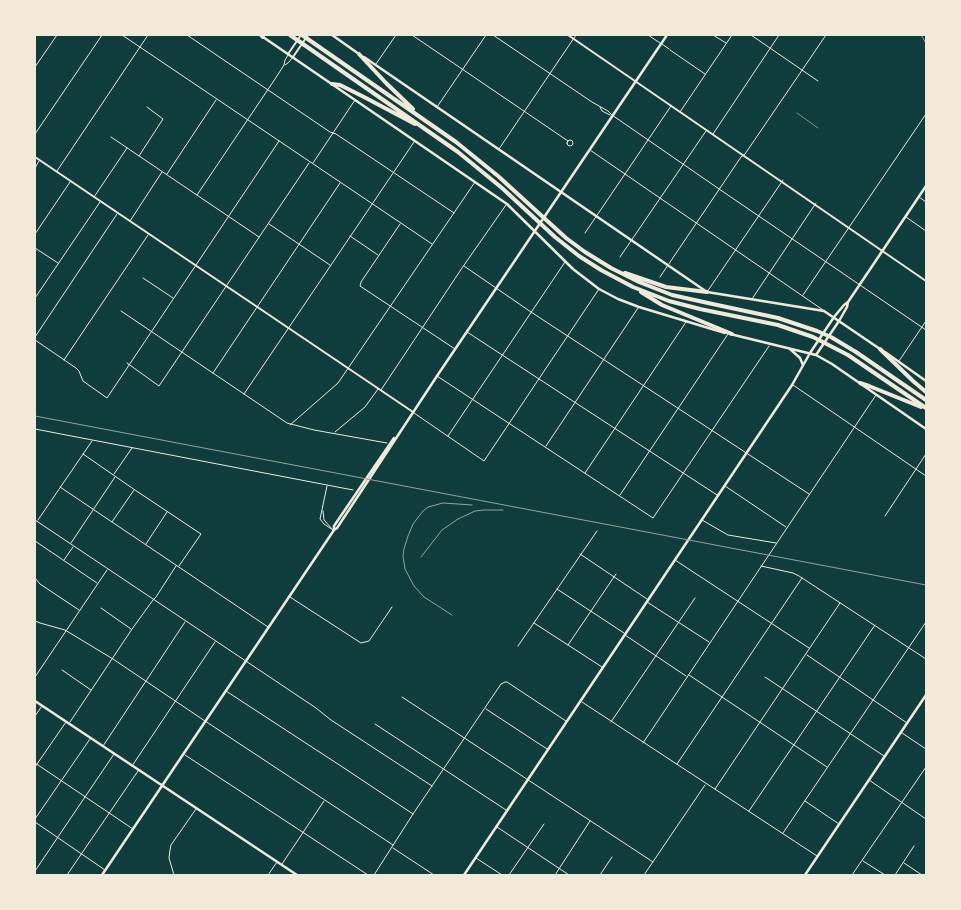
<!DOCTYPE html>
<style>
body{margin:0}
#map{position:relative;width:961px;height:910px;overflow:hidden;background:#0f3d3e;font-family:"Titillium Web",sans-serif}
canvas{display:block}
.frame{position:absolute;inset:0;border:36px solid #f1e9da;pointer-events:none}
</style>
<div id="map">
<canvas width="961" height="910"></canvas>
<div class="frame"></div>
</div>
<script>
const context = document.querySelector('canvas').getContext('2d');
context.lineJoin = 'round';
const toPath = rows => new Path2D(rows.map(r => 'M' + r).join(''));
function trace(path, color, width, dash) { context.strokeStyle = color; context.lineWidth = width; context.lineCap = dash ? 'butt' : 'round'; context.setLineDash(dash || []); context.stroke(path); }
const service = toPath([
 [797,113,818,128]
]);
const pedestrian = toPath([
 [662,44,669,49]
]);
const minor = toPath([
 [122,35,432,244],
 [187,35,330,132,336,134,454,213],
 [412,35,568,141],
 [493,35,592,102,608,111,612,115,722,191,926,330],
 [648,35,660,43],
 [713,35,726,43],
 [751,35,818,81],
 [670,50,705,74],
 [376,64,396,35],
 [285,65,288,63,293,57],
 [35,67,57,35],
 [437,107,486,35],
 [600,107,602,111,610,115],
 [680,112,732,35],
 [35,134,102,35],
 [713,134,779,35],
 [111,137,259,237],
 '567 143a3 3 0 1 1 6 0a3 3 0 1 1-6 0Z',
 [499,149,576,35],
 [590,150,823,310],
 [139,156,163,119,147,107],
 [313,163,355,100],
 [35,168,39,161],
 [57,171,148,35],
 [167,174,216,100],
 [197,195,275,79,284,65,285,60,288,55],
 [94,197,127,148],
 [919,197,926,202],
 [906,217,926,231],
 [130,221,162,172],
 [269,224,330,265],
 [400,224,361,282,360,286,455,349],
 [585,233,671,106],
 [35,234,70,182],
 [350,236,378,255],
 [35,248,58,263],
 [620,257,706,131],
 [464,266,531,312,809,494],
 [660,277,741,157,745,154,826,35],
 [143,278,173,298],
 [707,292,783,180],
 [803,295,926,114],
 [35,298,100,202],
 [752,299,816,203],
 [121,311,287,423,314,430,387,443],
 [467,332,717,495],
 [35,337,117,214],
 [35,340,76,368,79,371,83,381,107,398,279,141],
 [64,360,148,235],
 [899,361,926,321],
 [127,363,159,386,309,163],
 [213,373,340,183],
 [437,376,653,518,769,346],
 [793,385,926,476],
 [381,390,462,268,506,205],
 [244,394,414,142],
 [414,413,484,461,599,289],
 [290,425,338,383,475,182],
 [35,429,353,490],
 [335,432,365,407,378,389],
 [448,436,565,262],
 [546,446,638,308],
 [83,454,135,490,201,534,179,566],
 [585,473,686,322],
 [114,474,132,448],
 [327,486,320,519,324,524,333,530],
 [725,486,786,527],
 [60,487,268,627],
 [620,495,728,334],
 [323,511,324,520,333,530],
 [885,516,926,454],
 [35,520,316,708,331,720,432,786],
 [38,520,92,441],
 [702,520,728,535,776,543],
 [112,522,134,490],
 [35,541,97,583],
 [71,543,115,477],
 [146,544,167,512],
 [580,554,647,599],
 [64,560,73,547],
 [675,560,809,648],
 [761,566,793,573,799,576,926,659],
 [35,578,40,584,79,610],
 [557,589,624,633],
 [290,597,361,643,369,641,392,607],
 [647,602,709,642],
 [101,608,131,629],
 [35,621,40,623,65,630,113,659,202,719,393,845],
 [534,623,602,667],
 [625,635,686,676],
 [568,645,616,574],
 [518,646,597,531],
 [807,655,907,723],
 [62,670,91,690],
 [689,675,827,767],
 [35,677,107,570],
 [765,677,884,756],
 [226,691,344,768,413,814],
 [402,697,653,862],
 [582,702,817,856],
 [486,709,547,749],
 [35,716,42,706],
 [70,722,132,629,153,600,156,597,176,566],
 [611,722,695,598],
 [375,724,506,810],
 [902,733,926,749],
 [643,743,876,395],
 [103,746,185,622],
 [185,755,368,875],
 [35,763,133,829],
 [677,764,802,578],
 [132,766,215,642],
 [35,767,66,722],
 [869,780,926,819],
 [715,789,840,603],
 [805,801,839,824],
 [749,811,875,625],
 [35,819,90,739],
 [35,822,105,870],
 [497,827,569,875],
 [783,833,926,622],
 [393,848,434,875],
 [476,858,502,875],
 [863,861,885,875],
 [904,863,922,875],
 [282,864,324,801],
 [35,871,114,754],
 [67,875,138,771],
 [174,875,169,858,170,850,171,845,196,809],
 [268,875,277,862],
 [374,875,413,814,501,684,505,682,507,682,566,721],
 [509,875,544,824],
 [555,875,590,821],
 [600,875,612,857],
 [644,875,705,785],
 [852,875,926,767],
 [895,875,914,846]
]);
const tertiary = toPath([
 [568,35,926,281],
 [288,54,301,35],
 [293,57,308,35],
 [35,157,413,412]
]);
const secondary = toPath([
 [332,35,359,54],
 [263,37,507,204,573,269,599,289,618,299,639,307,725,333],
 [364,57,707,292,824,311,880,349],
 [730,334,816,355,832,364,926,429],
 [790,349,800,358,803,365],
 [885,352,926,381],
 [816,355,839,321,847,307,848,302,926,186],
 [334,529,334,526,370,473,394,438],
 [35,701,297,875],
 [102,875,334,530,337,528,437,376,667,35],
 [464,875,792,385,810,353,834,317,844,305,848,302],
 [805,875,926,695]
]);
const motorway = toPath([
 [261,35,263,37],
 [290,35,458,152,502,188,555,237,579,256,601,270,633,287,669,301,700,309,778,325,813,337,848,355,926,408],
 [302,35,456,142,498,176,566,238,585,252,611,268,639,282,672,295,708,303,778,318,817,331,831,337,856,352,926,400],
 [359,54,386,83,413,109],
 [332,84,340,85,364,97,415,124],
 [625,273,666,287,707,292],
 [641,292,662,305,720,329,732,334],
 [880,349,913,381,926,392],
 [860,383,869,386,921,407]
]);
const rail = toPath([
 [921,35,926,43],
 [35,416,926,585],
 [421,557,442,530,458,519,475,511,484,510,503,510],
 [452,615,424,597,414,586,405,569,403,556,404,549,408,536,413,524,423,511,428,507,443,503,472,505]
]);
trace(service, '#f1e9da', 0.5);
trace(pedestrian, '#f1e9da', 1);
trace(minor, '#f1e9da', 1);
trace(tertiary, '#f1e9da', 2);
trace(secondary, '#f1e9da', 2.5);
trace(motorway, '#f1e9da', 4);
trace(rail, '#97a49c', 1);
</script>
